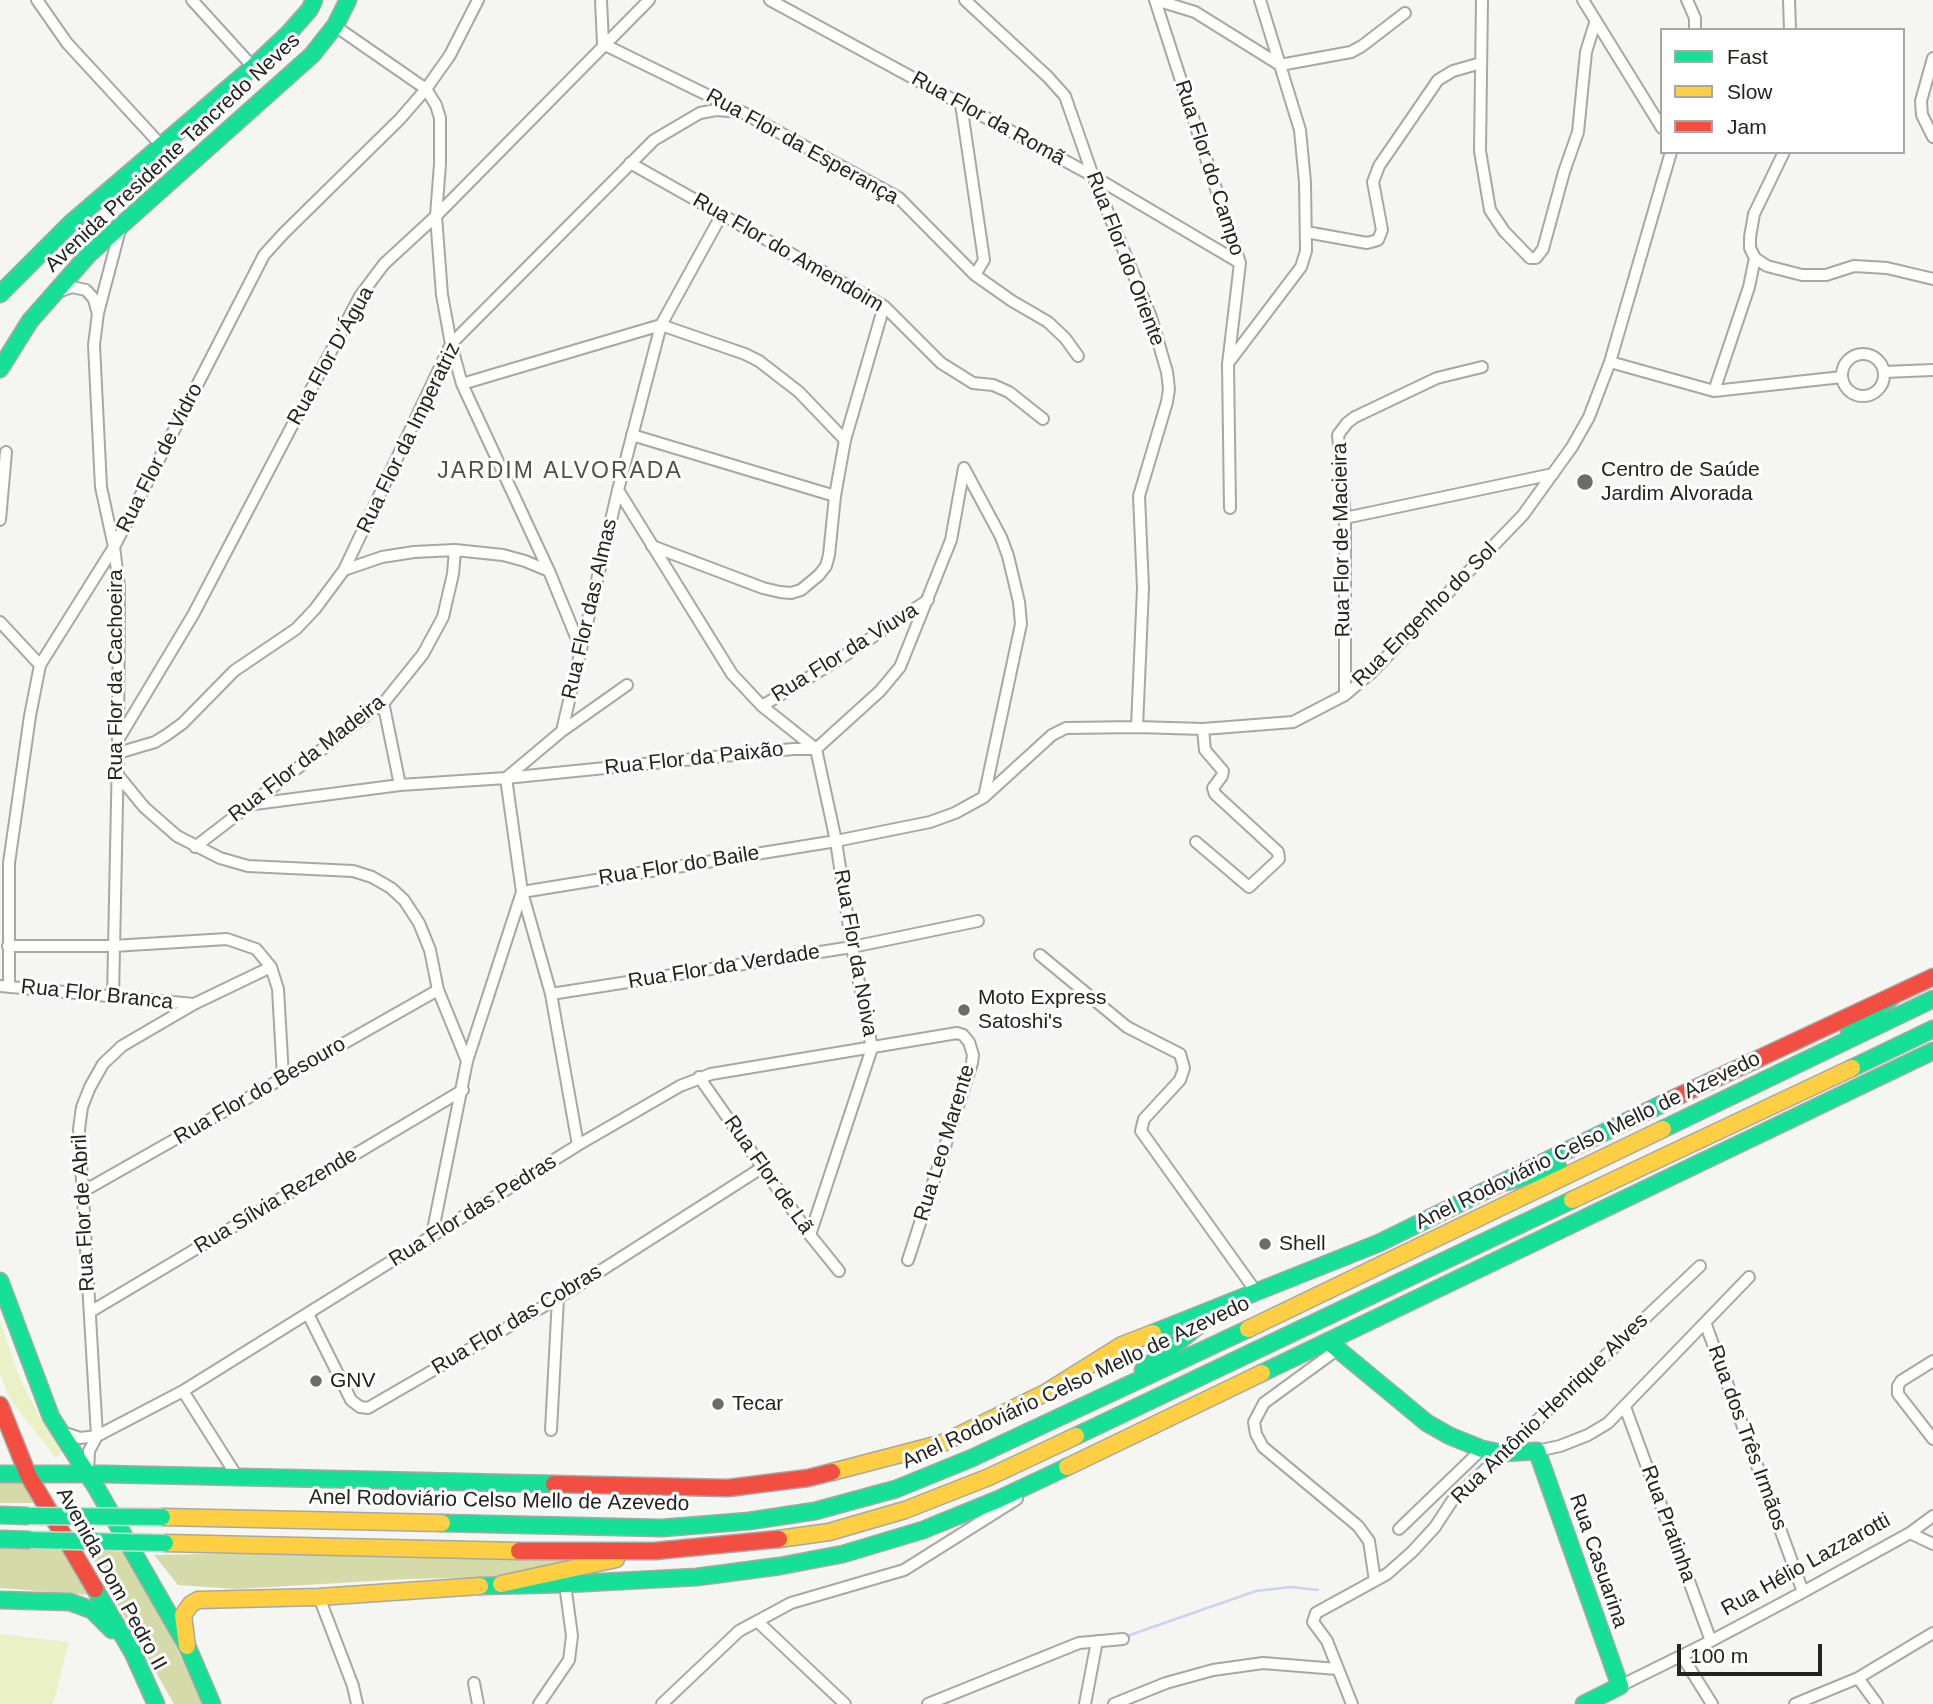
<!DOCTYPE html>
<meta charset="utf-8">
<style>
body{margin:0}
#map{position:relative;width:1933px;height:1704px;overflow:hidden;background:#f5f5f1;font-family:Helvetica,sans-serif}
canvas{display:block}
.legend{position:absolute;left:1660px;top:28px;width:245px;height:126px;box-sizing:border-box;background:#fff;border:2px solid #a7a7a6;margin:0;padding:9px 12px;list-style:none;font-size:21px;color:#232320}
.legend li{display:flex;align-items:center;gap:14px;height:35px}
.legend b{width:35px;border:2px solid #a7a7a6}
.scale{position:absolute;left:1677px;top:1644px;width:145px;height:32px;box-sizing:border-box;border:4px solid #232320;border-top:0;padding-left:9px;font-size:21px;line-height:24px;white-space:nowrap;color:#232320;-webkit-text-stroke:5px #fff;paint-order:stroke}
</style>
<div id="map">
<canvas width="1933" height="1704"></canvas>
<ul class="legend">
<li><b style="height:9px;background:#16e098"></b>Fast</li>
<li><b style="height:9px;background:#ffcf43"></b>Slow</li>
<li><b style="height:9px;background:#f24e42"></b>Jam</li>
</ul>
<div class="scale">100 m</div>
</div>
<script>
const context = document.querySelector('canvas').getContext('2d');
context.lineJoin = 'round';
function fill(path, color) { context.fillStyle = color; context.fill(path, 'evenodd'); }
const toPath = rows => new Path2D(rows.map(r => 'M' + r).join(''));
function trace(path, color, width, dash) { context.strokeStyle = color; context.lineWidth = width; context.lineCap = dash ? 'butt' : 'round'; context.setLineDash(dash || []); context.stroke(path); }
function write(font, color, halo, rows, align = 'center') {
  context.font = font + ' Helvetica,sans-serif'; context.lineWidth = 6; context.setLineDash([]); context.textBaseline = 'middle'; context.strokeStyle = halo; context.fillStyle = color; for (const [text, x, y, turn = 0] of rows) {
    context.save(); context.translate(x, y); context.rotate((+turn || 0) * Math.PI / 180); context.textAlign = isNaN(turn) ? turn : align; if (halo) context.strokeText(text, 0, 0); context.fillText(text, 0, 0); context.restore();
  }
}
const green = toPath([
 [0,1321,20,1379,39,1416,63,1451,56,1458,11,1401,0,1374],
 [0,1634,69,1642,53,1704,0,1704]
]);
const forest = toPath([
 [0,1480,27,1480,47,1503,0,1503],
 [0,1548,71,1550,92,1595,0,1588],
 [88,1549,123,1552,170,1634,203,1704,174,1704,99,1572],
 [359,1551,588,1559,498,1577,407,1579,237,1589,178,1585,154,1555]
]);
const stream = toPath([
 [1127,1636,1256,1591,1291,1587,1318,1590]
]);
const street = toPath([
 [37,0,67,43,160,144],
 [192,0,253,67],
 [601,0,603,44,742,112,899,198,975,275,1012,301,1048,322,1065,338,1078,356],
 [770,0,1093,176,1240,263],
 [965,0,1048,77,1065,96,1093,176,1151,317,1167,372,1169,389,1167,402,1139,496,1143,588,1137,727],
 [1155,0,1240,263,1228,364,1230,508],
 [1156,0,1195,12,1280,65,1351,52,1362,46,1405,13],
 [1482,0,1480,151,1490,210,1504,231,1530,258,1536,258,1543,249,1564,172,1578,132,1586,52,1595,23],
 [1583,0,1662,128],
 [1687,0,1695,18,1695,30],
 [1789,0,1790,30],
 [335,26,426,89,436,105,440,118,440,164,436,216,442,295,451,344,462,384,549,571,581,649],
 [1933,58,1921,101,1922,115,1933,137],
 [961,104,984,260,975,275],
 [630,163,884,306,941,363,973,383,993,385,1009,392,1043,419],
 [1306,232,1367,243,1378,240,1382,230,1373,182,1379,166,1438,80,1453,71,1481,63],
 [1755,258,1767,266,1802,275,1826,275,1854,266,1887,268,1933,279],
 [1755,258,1750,248,1750,237,1754,214,1784,152],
 [58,292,72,287,86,290,94,299,97,311],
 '1842 375a21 21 0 1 1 42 0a21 21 0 1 1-42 0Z',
 [1229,362,1301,267,1306,251,1305,182,1300,130,1260,0],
 [1610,362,1714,391,1842,377],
 [1884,372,1933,370],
 [462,384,661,325,745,354,759,361,799,392,845,440],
 [1714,391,1749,287,1755,258],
 [632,435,835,496],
 [964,468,1001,537,1008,556,1019,602,1021,624,984,797],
 [618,490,732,674,762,706,816,749],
 [1345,518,1553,474],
 [0,520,6,452],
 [652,546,763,588,780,592,791,593,801,590,819,575,826,566,829,555,835,496,845,440,884,306],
 [344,570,382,557,414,552,455,550,503,555,525,561,549,571],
 [0,622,40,665],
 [1345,695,1345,518,1338,435,1347,423,1355,417,1437,378,1482,367],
 [383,702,400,785],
 [762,706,844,656,928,600],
 [562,731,618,490,661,325,722,214],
 [118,740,193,615,360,296,384,264,436,216,649,0],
 [118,753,155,742,168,734,183,723,234,671,296,629,315,609,344,570,451,344,654,140,700,113,716,110,742,112],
 [117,774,144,807,177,836,220,858,248,866,353,871,372,877,391,888,404,900,419,923,430,950,438,990,467,1061],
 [247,805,400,785,506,778,793,749,816,749,880,691,900,667,951,540,964,468],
 [1196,842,1249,887,1279,859,1278,852,1215,794,1213,788,1222,776,1223,771,1205,750,1203,729],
 [195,847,386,700,423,654,443,617,453,574,455,550],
 [8,946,113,946,227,939,256,949,271,967,278,989,283,1077],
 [1040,955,1127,1027,1180,1054,1184,1068,1180,1080,1144,1119,1141,1131,1257,1293],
 [0,986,194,1004],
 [9,986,9,863,30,716,40,665,114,547,264,255,284,233,400,119,426,89,450,55,478,0],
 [551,994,852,947,978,921],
 [113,997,118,753,119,586,114,547,101,487,94,345,98,313,121,226],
 [699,1077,810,1235,839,1271],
 [578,1145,551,994,522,892,506,778,562,731,627,685],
 [82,1192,438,990],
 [432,1235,467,1061,522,892,836,841,930,822,955,813,984,797,1052,735,1066,728,1137,727,1203,729,1293,722,1345,695,1372,672,1523,515,1572,447,1589,417,1610,362,1671,152],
 [810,1235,872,1048,852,947,836,841,816,749],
 [90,1312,463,1090],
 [308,1314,351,1400,360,1407,368,1408,558,1298,763,1167],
 [1706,1325,1803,1592],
 [1338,1349,1264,1403,1254,1422,1256,1434,1263,1447,1358,1526,1369,1541,1375,1581],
 [1933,1361,1901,1381,1898,1386,1898,1394,1933,1439],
 [183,1391,238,1478],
 [1625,1407,1711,1641],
 [551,1430,558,1298],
 [62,1432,80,1438,97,1436,183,1391,578,1145,680,1086,711,1074,957,1033,963,1035,969,1042,973,1055,972,1063,908,1260],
 [97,1436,79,1129,82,1107,90,1087,103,1064,122,1046,194,1004,271,967],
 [1537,1451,1560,1446,1588,1435,1608,1423,1749,1277],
 [88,1473,89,1451,97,1436],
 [1399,1529,1482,1449],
 [1910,1533,1933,1544],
 [319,1597,353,1686,357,1704],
 [757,1621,845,1704],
 [1682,1656,1712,1704],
 [1858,1678,1877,1704],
 [474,1683,478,1704],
 [1620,1686,1711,1641,1803,1592,1910,1533,1933,1516],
 [539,1704,569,1660,572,1636,565,1584],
 [662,1704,739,1631,791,1603,904,1570,1017,1499],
 [928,1704,1079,1643,1123,1639],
 [1085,1704,1097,1641],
 [1114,1704,1166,1683,1213,1670,1263,1663,1337,1669],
 [1352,1704,1327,1641,1313,1622,1316,1613,1387,1574,1412,1552,1435,1527,1452,1501,1700,1266],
 [1795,1704,1858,1678,1933,1633]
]);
const fast = toPath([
 [0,294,71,223,253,67,288,34,310,9,314,0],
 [0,369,30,321,89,254,312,55,335,26,348,0],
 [1849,1031,1892,997],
 [1852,1068,1933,1029],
 [1663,1129,1933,999],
 [1506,1182,1558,1167],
 [0,1281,51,1417,97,1489,187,1646,212,1704],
 [1153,1333,1379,1243,1670,1100],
 [1329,1342,1427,1423,1450,1436,1482,1449,1502,1453,1537,1451,1620,1686,1584,1704],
 [1143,1370,1224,1305],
 [1262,1373,1933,1051],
 [1076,1436,1572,1200],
 [0,1474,105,1474,554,1484],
 [0,1515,28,1516],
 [442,1523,662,1528,749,1521,815,1511,896,1489,972,1458,1248,1329],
 [0,1539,30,1540],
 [480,1586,565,1584,697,1577,780,1566,843,1554,923,1530,999,1499,1067,1467],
 [95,1589,133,1653,156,1704],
 [0,1600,70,1602,92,1610,112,1630]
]);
const slow = toPath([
 [1572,1200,1852,1068],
 [1248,1329,1663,1129],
 [1067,1467,1262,1373],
 [832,1472,943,1443,1045,1393,1122,1345,1153,1333],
 [162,1517,442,1523],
 [779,1539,829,1532,905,1510,989,1477,1076,1436],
 [165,1543,519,1551],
 [501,1584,616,1559],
 [187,1646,183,1615,191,1604,198,1600,319,1597,480,1586]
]);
const jam = toPath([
 [1670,1100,1933,977],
 [0,1405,28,1475,95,1589],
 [554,1484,728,1488,808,1478,832,1472],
 [519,1551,655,1551,779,1539]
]);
const fastBridge = toPath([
 [28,1516,162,1517],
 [30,1540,165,1543]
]);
const markers = [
 [1585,482,9,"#6c6c69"],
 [964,1010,7,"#6c6c69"],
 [1265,1244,7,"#6c6c69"],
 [316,1381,7,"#6c6c69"],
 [718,1404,7,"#6c6c69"]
];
const streetNames = [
 ["Rua Flor da Romã",988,119,29],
 ["Rua Flor da Esperança",802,147,29],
 ["Avenida Presidente Tancredo Neves",173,153,-43],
 ["Rua Flor do Campo",1209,168,72],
 ["Rua Flor do Amendoim",788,253,30],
 ["Rua Flor do Oriente",1125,259,69],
 ["Rua Flor D'Água",331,356,-61],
 ["Rua Flor da Imperatriz",409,438,-64],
 ["Rua Flor de Vidro",160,458,-63],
 ["Rua Flor de Macieira",1342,540,-91],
 ["Rua Flor das Almas",590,609,-77],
 ["Rua Engenho do Sol",1425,615,-45],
 ["Rua Flor da Viuva",845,653,-32],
 ["Rua Flor da Cachoeira",116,675,-90],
 ["Rua Flor da Madeira",307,759,-38],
 ["Rua Flor da Paixão",694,759,-6],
 ["Rua Flor do Baile",679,866,-9],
 ["Rua Flor da Noiva",855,953,80],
 ["Rua Flor da Verdade",724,967,-9],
 ["Rua Flor Branca",97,995,6],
 ["Rua Flor do Besouro",260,1091,-30],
 ["Anel Rodoviário Celso Mello de Azevedo",1588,1141,-26],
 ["Rua Leo Marente",945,1143,-73],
 ["Rua Flor de Lã",768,1175,55],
 ["Rua Sílvia Rezende",276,1201,-31],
 ["Rua Flor das Pedras",473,1211,-32],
 ["Rua Flor de Abril",84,1213,-93],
 ["Rua Flor das Cobras",517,1320,-31],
 ["Anel Rodoviário Celso Mello de Azevedo",1076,1383,-25],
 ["Rua Antônio Henrique Alves",1550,1409,-44],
 ["Rua dos Três Irmãos",1747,1438,70],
 ["Anel Rodoviário Celso Mello de Azevedo",499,1501,1],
 ["Rua Pratinha",1668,1524,70],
 ["Rua Casuarina",1598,1561,71],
 ["Rua Hélio Lazzarotti",1806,1565,-29],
 ["Avenida Dom Pedro II",111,1579,61]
];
const poiNames = [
 ["Centro de Saúde",1601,470],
 ["Jardim Alvorada",1601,494],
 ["Moto Express",978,998],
 ["Satoshi's",978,1022],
 ["Shell",1279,1244],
 ["GNV",330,1381],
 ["Tecar",732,1404]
];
const neighbourhoodNames = [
 ["JARDIM ALVORADA",560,472]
];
fill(green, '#ebf1c6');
fill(forest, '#d4dba9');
trace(stream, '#ced2f2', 2.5);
trace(street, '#a7a8a5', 14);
trace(fast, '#a7a8a5', 19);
trace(slow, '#a7a8a5', 19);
trace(jam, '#a7a8a5', 19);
trace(street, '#fefefd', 10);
trace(fast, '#16e098', 16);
trace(slow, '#ffcf43', 16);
trace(jam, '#f24e42', 16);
trace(fastBridge, '#d3d3d2', 19, []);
trace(fastBridge, '#16e098', 16);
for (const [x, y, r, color] of markers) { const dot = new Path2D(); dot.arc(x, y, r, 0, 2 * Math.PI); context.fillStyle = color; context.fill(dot); trace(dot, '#fff', 2.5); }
write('21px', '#232320', '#fff', streetNames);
write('21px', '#232320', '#fff', poiNames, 'left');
context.letterSpacing = '2px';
write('23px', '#50514a', '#fff', neighbourhoodNames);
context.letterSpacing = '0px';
</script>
